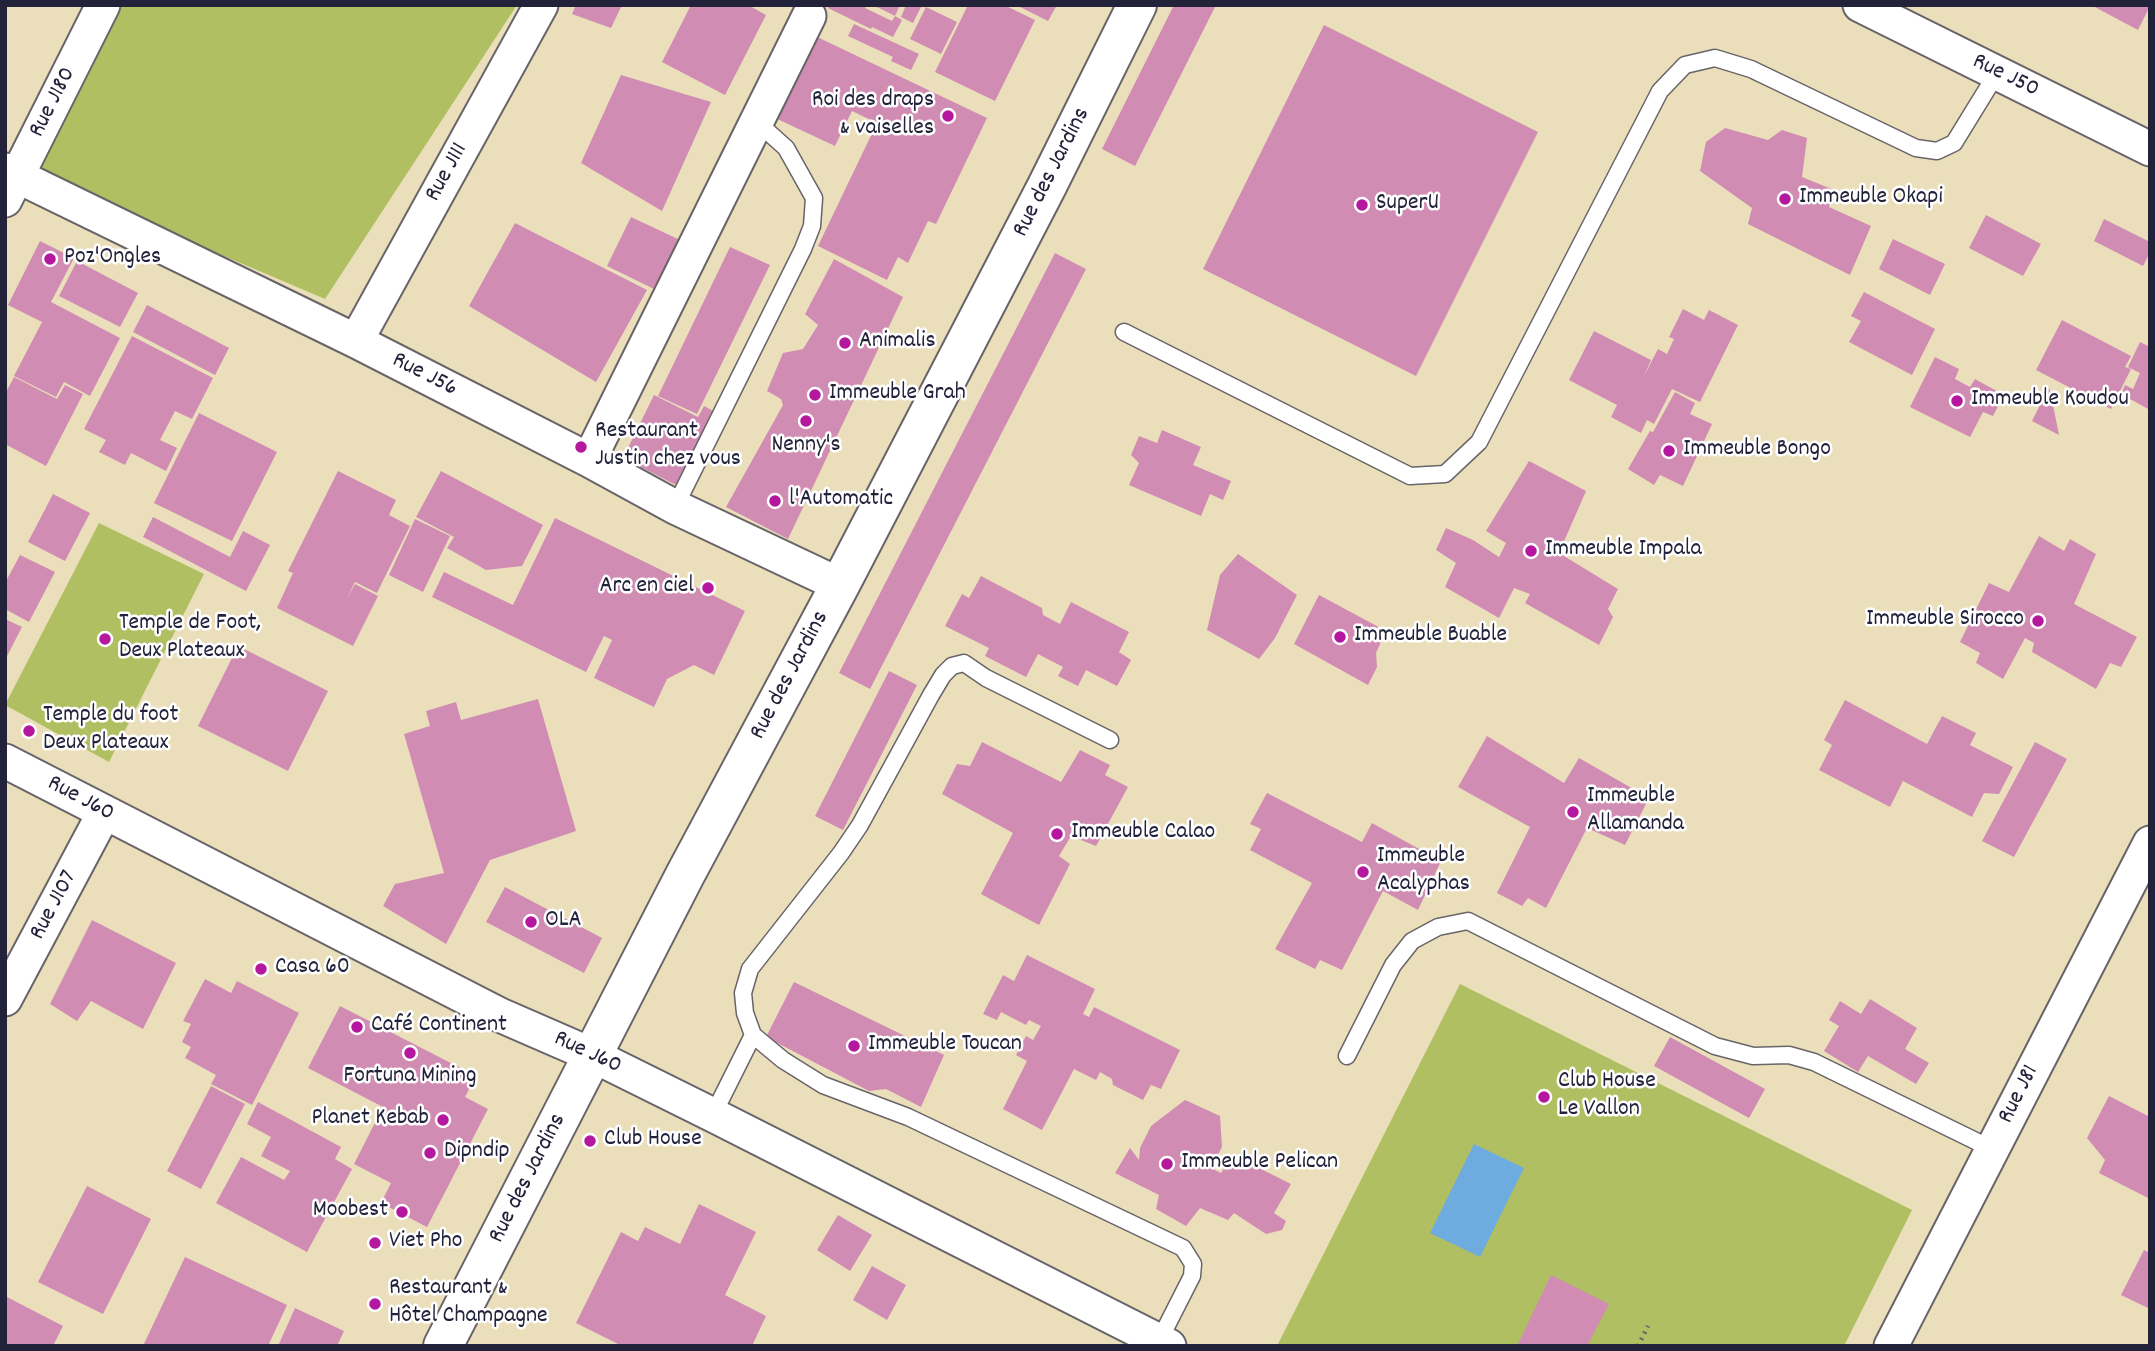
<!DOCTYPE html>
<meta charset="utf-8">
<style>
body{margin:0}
#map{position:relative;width:2155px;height:1351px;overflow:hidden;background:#ebdfbb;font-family:Dekko,sans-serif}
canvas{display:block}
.frame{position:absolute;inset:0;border:7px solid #22223b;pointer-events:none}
</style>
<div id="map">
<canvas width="2155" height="1351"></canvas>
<div class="frame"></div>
</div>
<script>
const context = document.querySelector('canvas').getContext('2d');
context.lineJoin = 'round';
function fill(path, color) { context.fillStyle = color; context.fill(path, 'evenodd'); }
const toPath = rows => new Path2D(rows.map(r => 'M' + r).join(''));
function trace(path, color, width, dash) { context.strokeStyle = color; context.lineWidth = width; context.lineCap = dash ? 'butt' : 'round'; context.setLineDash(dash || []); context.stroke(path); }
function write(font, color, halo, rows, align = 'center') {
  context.font = font + ' Dekko,sans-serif'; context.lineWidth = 5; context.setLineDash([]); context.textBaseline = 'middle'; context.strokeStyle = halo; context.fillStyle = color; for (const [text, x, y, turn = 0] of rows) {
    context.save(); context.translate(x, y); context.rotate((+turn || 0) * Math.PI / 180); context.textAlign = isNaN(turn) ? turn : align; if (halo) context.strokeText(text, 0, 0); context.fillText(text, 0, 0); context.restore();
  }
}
const green = toPath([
 [116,5,517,5,325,299,29,173],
 [99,523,204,574,109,762,5,705],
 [1460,984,1912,1210,1844,1346,1277,1346]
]);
const water = toPath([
 [1474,1144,1524,1168,1480,1257,1430,1233]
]);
const building = toPath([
 [576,5,622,5,611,28,572,14],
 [691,5,748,5,766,15,725,95,662,62],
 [829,5,867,5,865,8,892,21,895,16,902,20,893,37,872,27,871,29,828,8],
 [873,5,900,5,895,16],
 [906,5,922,5,913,23,901,17],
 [968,5,1004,5,1035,20,995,101,935,72],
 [1016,5,1057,5,1048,21],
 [1174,5,1216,5,1135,166,1102,149],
 [2091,5,2150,5,2150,6,2138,30],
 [926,7,957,22,941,54,910,39],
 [854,24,919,54,911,70,891,61,893,57,848,36],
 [1324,25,1538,132,1416,376,1203,269],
 [813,35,987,118,936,224,928,221,908,263,898,257,887,280,818,246,877,123,852,111,835,146,773,117],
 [621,75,711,102,662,211,581,163],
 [1725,128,1768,140,1782,130,1807,138,1802,177,1834,190,1829,207,1871,226,1850,275,1748,224,1752,208,1700,171,1706,142],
 [1986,215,2041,244,2023,276,1969,248],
 [631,217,680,240,656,290,607,266],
 [2104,219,2150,242,2150,252,2143,266,2094,241],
 [515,223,647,290,596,382,469,306],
 [1893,239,1945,264,1930,295,1879,269],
 [40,241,74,258,51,302,120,338,90,396,64,382,56,397,14,376,42,322,8,305],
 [730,247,770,265,697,414,658,396],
 [1055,253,1086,269,870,689,839,673],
 [834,259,903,297,788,539,726,507,783,405,781,399,767,391,783,353,803,349,818,325,805,314],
 [77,261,138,293,120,327,59,296],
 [1864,292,1935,329,1912,375,1849,342,1861,321,1851,316],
 [147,305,229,348,215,375,133,332],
 [1683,309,1704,320,1709,310,1738,325,1700,402,1672,389,1654,424,1647,420,1641,433,1611,417,1617,405,1569,380,1594,331,1651,360,1644,376,1658,349,1667,354,1674,339,1669,337],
 [2062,320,2131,356,2125,367,2131,369,2111,409,2036,370],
 [132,336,213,378,192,419,175,411,160,440,177,448,166,471,131,453,125,465,99,452,106,440,84,429],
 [2140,342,2150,347,2150,410,2121,394,2125,385,2133,389,2140,373,2128,367],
 [1935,357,1959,369,1955,379,1970,387,1975,379,2004,395,1993,416,1983,412,1970,437,1910,407],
 [14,377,57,399,65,385,83,394,46,466,5,444,5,394],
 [2049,387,2054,410,2059,435,2032,421],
 [1675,392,1695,403,1690,414,1712,424,1683,486,1660,475,1654,485,1628,469,1650,431,1653,432],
 [654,395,698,417,704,406,715,412,678,486,623,458],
 [199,413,277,452,232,541,154,503],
 [1162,430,1201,447,1193,465,1231,481,1223,500,1210,494,1201,516,1129,485,1139,463,1131,455,1139,436,1157,443],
 [1529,461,1586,491,1559,553,1618,589,1608,609,1613,617,1599,645,1525,603,1530,594,1514,588,1499,618,1445,587,1456,563,1436,550,1446,528,1473,540,1499,557,1506,543,1486,531],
 [338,471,396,500,389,515,410,526,377,593,355,582,346,600,355,584,378,596,353,646,277,608,293,573,288,571],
 [441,471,543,525,522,566,486,570,447,548,454,537,416,517],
 [53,494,90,513,65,561,28,542],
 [153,517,230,557,243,531,270,545,246,591,143,537],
 [555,518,745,611,714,675,694,665,667,679,654,707,594,678,612,640,604,636,586,672,432,597,444,572,513,605],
 [415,519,450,536,423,592,389,575],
 [2039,536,2064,551,2070,539,2096,554,2074,604,2137,637,2121,667,2110,663,2096,689,2032,652,2034,643,2025,638,2003,679,1976,663,1980,653,1960,642,1989,583,2009,592],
 [1238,554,1297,595,1275,638,1259,659,1207,630,1220,575],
 [20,555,55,572,29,622,5,609,5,583],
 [981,576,1042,608,1043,615,1060,624,1071,602,1129,632,1119,652,1131,660,1117,686,1086,670,1078,686,1058,676,1063,667,1038,654,1026,677,985,656,989,648,945,626,962,594,969,598],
 [1319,595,1386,631,1376,653,1377,667,1368,685,1294,644],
 [5,619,22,627,5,660],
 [238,646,328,691,288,771,198,726],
 [889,671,917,685,843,830,815,816],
 [538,699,576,831,490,860,446,944,383,906,395,884,444,873,404,734,430,726,426,711,456,702,461,720],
 [1845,700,1927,744,1942,716,1976,733,1970,745,2013,767,1999,794,1984,793,1972,817,1903,781,1890,807,1819,770,1832,745,1824,740],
 [1487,736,1564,783,1579,758,1649,798,1625,845,1587,828,1546,908,1528,898,1522,906,1497,893,1530,827,1458,787],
 [982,742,1061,782,1080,750,1110,765,1105,775,1128,787,1096,846,1071,836,1059,856,1070,864,1039,925,981,894,1013,833,942,794,957,764,970,766],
 [2035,742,2067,759,2014,857,1982,841],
 [1267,793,1362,842,1372,823,1441,861,1418,910,1383,891,1342,970,1320,960,1315,969,1275,949,1312,883,1250,850,1261,829,1250,824],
 [505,887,602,938,584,973,486,922],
 [92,920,176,963,143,1029,91,1001,77,1021,50,1004],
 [1027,955,1095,989,1083,1014,1089,1017,1094,1007,1180,1050,1161,1089,1151,1085,1143,1100,1113,1085,1112,1079,1100,1072,1096,1080,1074,1069,1042,1130,1003,1109,1027,1061,1016,1055,1026,1036,1033,1040,1041,1026,1029,1020,1026,1025,1001,1012,997,1020,983,1014,1003,975,1014,981],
 [205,979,231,993,237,981,299,1013,252,1105,211,1084,216,1075,185,1058,191,1047,182,1042,191,1024,183,1021],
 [794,982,944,1055,921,1107,886,1089,869,1091,766,1037],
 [1870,999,1917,1028,1905,1049,1929,1063,1916,1084,1868,1056,1858,1072,1824,1051,1839,1026,1829,1020,1840,1001,1861,1014],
 [340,1006,476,1076,465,1097,488,1109,427,1227,381,1203,391,1183,354,1164,383,1107,308,1068],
 [1670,1037,1765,1089,1749,1118,1654,1066],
 [211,1086,245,1104,201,1189,167,1171],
 [2109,1096,2150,1117,2150,1199,2099,1173,2105,1160,2087,1138],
 [1185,1100,1220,1116,1222,1147,1211,1168,1221,1173,1233,1155,1291,1184,1274,1213,1286,1221,1282,1230,1266,1234,1234,1213,1228,1220,1200,1208,1186,1226,1156,1209,1159,1195,1115,1173,1130,1148,1139,1160,1140,1148,1151,1126],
 [258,1102,341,1147,335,1159,352,1169,307,1252,216,1203,241,1157,284,1180,290,1171,261,1156,271,1137,247,1124],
 [87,1186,151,1219,103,1314,38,1282],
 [699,1204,756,1232,725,1295,766,1316,752,1346,622,1346,576,1323,621,1232,638,1241,645,1227,680,1244],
 [838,1215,872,1235,850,1271,817,1250],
 [2144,1250,2150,1253,2150,1309,2121,1295],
 [185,1257,287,1305,268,1346,143,1346],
 [872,1266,906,1285,887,1320,853,1300],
 [1551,1275,1609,1304,1587,1346,1517,1346],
 [5,1296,63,1326,53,1346,5,1346],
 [295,1308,344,1331,337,1346,278,1346]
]);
const path = toPath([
 [1638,1346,1648,1326]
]);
const lane = toPath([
 [1124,332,1410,476,1445,474,1479,442,1660,91,1685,65,1715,58,1751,69,1916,148,1937,151,1954,143,1997,73],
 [675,507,803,249,812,226,814,198,786,148,757,122],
 [753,1035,783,1060,823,1085,908,1117,1183,1248,1193,1264,1192,1276,1159,1341],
 [1347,1056,1393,965,1412,941,1438,927,1468,921,1715,1046,1753,1056,1789,1055,1814,1062,1992,1149],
 [713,1115,753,1035,745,1013,743,993,750,969,841,853,860,825,931,695,943,675,952,666,964,663,986,678,1110,740]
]);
const street = toPath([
 [1860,5,2150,149],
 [5,170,356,341,589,460,675,507,840,585],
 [5,200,103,5],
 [356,341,541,5],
 [589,460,809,16],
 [5,761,500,1015,592,1055,713,1115,1169,1346],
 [5,999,104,813],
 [1891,1346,2150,843]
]);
const secondary = toPath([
 [443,1346,685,875,840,585,1047,186,1137,5]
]);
const markers = [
 [948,116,7,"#b5179e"],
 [1785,199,7,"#b5179e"],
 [1362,205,7,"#b5179e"],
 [50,259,7,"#b5179e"],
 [845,343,7,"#b5179e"],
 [815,395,7,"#b5179e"],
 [1957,401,7,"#b5179e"],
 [806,421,7,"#b5179e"],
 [581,447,7,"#b5179e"],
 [1669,451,7,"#b5179e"],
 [775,501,7,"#b5179e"],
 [1531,551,7,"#b5179e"],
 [708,588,7,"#b5179e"],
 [2038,621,7,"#b5179e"],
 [1340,637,7,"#b5179e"],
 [105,639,7,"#b5179e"],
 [29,731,7,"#b5179e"],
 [1573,812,7,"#b5179e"],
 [1057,834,7,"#b5179e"],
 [1363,872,7,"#b5179e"],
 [531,922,7,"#b5179e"],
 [261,969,7,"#b5179e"],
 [357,1027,7,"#b5179e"],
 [854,1046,7,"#b5179e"],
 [410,1053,7,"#b5179e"],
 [1544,1097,7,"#b5179e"],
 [443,1120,7,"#b5179e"],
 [590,1141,7,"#b5179e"],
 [430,1153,7,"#b5179e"],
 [1167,1164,7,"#b5179e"],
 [402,1212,7,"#b5179e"],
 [375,1243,7,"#b5179e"],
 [375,1304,7,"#b5179e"]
];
const streetNames = [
 ["Rue J50",2005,77,26],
 ["Rue J180",54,103,-63],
 ["Rue J111",448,173,-61],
 ["Rue des Jardins",1053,173,-63],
 ["Rue J56",424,376,27],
 ["Rue des Jardins",791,676,-62],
 ["Rue J60",80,800,28],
 ["Rue J107",55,906,-62],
 ["Rue J60",587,1054,25],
 ["Rue J81",2020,1095,-63],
 ["Rue des Jardins",529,1179,-63]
];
const poiNames = [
 ["Roi des draps",934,102,"right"],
 ["& vaiselles",934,130,"right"],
 ["Immeuble Okapi",1799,199],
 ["SuperU",1376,205],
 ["Poz'Ongles",64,259],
 ["Animalis",859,343],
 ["Immeuble Grah",829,395],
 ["Immeuble Koudou",1971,401],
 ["Restaurant",595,433],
 ["Justin chez vous",595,461],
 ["Nenny's",806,447,"center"],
 ["Immeuble Bongo",1683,451],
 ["l'Automatic",789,501],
 ["Immeuble Impala",1545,551],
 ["Arc en ciel",694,588,"right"],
 ["Immeuble Sirocco",2024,621,"right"],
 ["Temple de Foot,",119,625],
 ["Deux Plateaux",119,653],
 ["Immeuble Buable",1354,637],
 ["Temple du foot",43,717],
 ["Deux Plateaux",43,745],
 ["Immeuble",1587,798],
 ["Allamanda",1587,826],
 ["Immeuble Calao",1071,834],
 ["Immeuble",1377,858],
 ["Acalyphas",1377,886],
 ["OLA",545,922],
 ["Casa 60",275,969],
 ["Café Continent",371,1027],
 ["Immeuble Toucan",868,1046],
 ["Fortuna Mining",410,1078,"center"],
 ["Club House",1558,1083],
 ["Le Vallon",1558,1111],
 ["Planet Kebab",429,1120,"right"],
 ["Club House",604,1141],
 ["Dipndip",444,1153],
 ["Immeuble Pelican",1181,1164],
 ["Moobest",388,1212,"right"],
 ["Viet Pho",389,1243],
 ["Restaurant &",389,1290],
 ["Hôtel Champagne",389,1318]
];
fill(green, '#b0bf62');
fill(water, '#6eace0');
fill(building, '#d08cb3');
trace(lane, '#686468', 19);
trace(street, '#686468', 37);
trace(secondary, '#686468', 42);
trace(path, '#686468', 4.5, [2, 5]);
trace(lane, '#fff', 16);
trace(street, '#fff', 33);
trace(secondary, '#fff', 38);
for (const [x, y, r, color] of markers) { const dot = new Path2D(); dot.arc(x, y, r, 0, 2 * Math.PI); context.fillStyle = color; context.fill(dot); trace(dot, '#fff', 2.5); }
write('24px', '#22223b', '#fff', streetNames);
write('24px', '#22223b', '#fff', poiNames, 'left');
</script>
